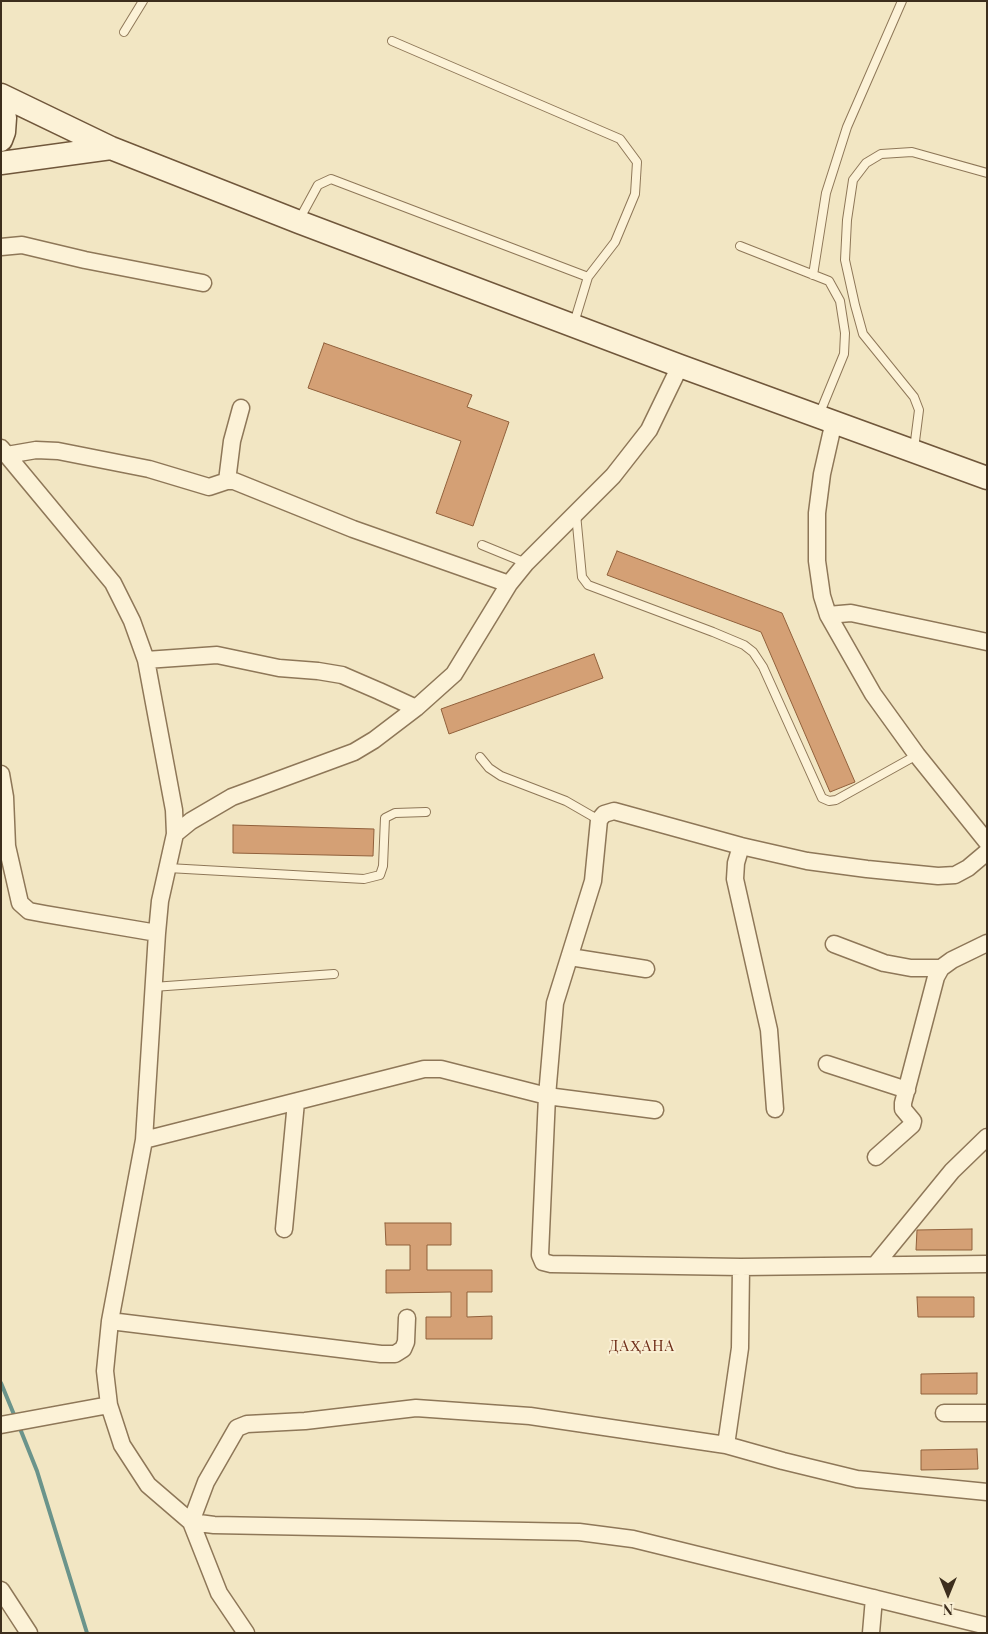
<!DOCTYPE html>
<meta charset="utf-8">
<style>
body{margin:0}
#map{position:relative;width:988px;height:1634px;overflow:hidden;background:#f2e6c3;font-family:"Playfair Display",serif}
canvas{display:block}
.frame{position:absolute;inset:0;border:2px solid #3d2e1d;pointer-events:none}
.north{position:absolute;left:923px;top:1569px;width:50px;height:50px;-webkit-text-stroke:4px #f9efd3;paint-order:stroke;rotate:180deg;font-size:14px;font-weight:700;line-height:20px;text-align:center;color:#3d2e1d}
.north::after{content:'';display:block;margin:auto;width:18px;height:22px;background:#3d2e1d;clip-path:polygon(50% 0,100% 100%,50% 72%,0 100%)}
</style>
<div id="map">
<canvas width="988" height="1634"></canvas>
<div class="frame"></div>
<div class="north">N</div>
</div>
<script>
const context = document.querySelector('canvas').getContext('2d');
context.lineJoin = 'round';
const toPath = rows => new Path2D(rows.map(r => 'M' + r).join(''));
function trace(path, color, width, dash) { context.strokeStyle = color; context.lineWidth = width; context.lineCap = dash ? 'butt' : 'round'; context.setLineDash(dash || []); context.stroke(path); }
function fill(path, color) { context.fillStyle = color; context.fill(path, 'evenodd'); }
function write(font, color, halo, rows, align = 'center') {
  context.font = font + ' "Playfair Display",serif'; context.lineWidth = 4; context.setLineDash([]); context.textBaseline = 'middle'; context.strokeStyle = halo; context.fillStyle = color; for (const [text, x, y, turn = 0] of rows) {
    context.save(); context.translate(x, y); context.rotate((+turn || 0) * Math.PI / 180); context.textAlign = isNaN(turn) ? turn : align; if (halo) context.strokeText(text, 0, 0); context.fillText(text, 0, 0); context.restore();
  }
}
const stream = toPath([
 [1,1383,15,1417],
 [19,1426,37,1471,87,1633]
]);
const building = toPath([
 [324,343,472,395,467,407,509,422,473,526,436,513,461,441,308,388,324,343],
 [617,551,782,613,855,782,830,792,761,632,607,575,617,551],
 [594,654,603,678,449,734,441,709,594,654],
 [233,825,374,829,373,856,233,853,233,825],
 [385,1223,451,1223,451,1245,427,1245,427,1270,492,1270,492,1292,467,1292,467,1317,492,1316,492,1339,426,1339,426,1317,451,1317,451,1292,386,1293,386,1270,410,1270,410,1245,386,1245,385,1223],
 [972,1229,972,1250,916,1250,917,1230,972,1229],
 [917,1297,974,1297,974,1317,918,1317,917,1297],
 [977,1373,977,1394,921,1394,921,1374,977,1373],
 [977,1449,978,1469,921,1470,921,1450,977,1449]
]);
const service = toPath([
 [124,32,143,1],
 [392,41,620,139,637,162,635,194,615,242,588,277,574,323],
 [299,220,318,185,331,179,588,277],
 [740,246,829,281,840,301,845,333,844,354,819,415],
 [813,275,826,193,834,168,847,127,902,1],
 [914,449,919,410,914,397,863,334,855,305,845,260,847,220,853,180,866,163,881,154,912,152,987,173],
 [576,514,582,577,588,585,713,632,744,645,753,652,763,667,822,798,829,801,836,800,917,755],
 [482,545,526,563],
 [480,757,489,768,501,776,566,801,599,820],
 [168,868,364,879,380,875,383,866,385,818,395,813,426,812],
 [153,987,334,974]
]);
const minor = toPath([
 [1,247,22,245,85,260,203,283],
 [834,421,822,474,817,513,817,561,822,596,828,615,873,694,917,755,987,842],
 [1,448,113,583,132,621,146,660,174,810,175,834,160,901,157,933,144,1140,110,1321,105,1371,109,1405,122,1445,148,1485,191,1522,214,1525,579,1532,633,1539,987,1626],
 [7,455,36,450,58,451,149,469,209,487,227,481,234,481,353,529,509,584],
 [227,481,232,441,241,408],
 [828,615,851,613,987,642],
 [146,660,217,655,279,668,318,671,342,675,379,691,416,708],
 [1,774,5,797,7,846,20,903,29,911,45,914,157,933],
 [175,834,191,821,232,797,354,752,374,740,416,708,454,674,509,584,526,563,613,476,649,430,680,366],
 [741,846,736,863,735,879,769,1030,775,1109],
 [987,852,968,868,955,875,938,876,867,869,807,861,741,846,614,811,604,814,599,820,593,881,555,1003,547,1096,540,1255,543,1262,551,1264,741,1267,987,1264],
 [834,944,884,963,911,968,941,968],
 [570,957,646,969],
 [827,1064,907,1090],
 [144,1140,424,1069,441,1069,547,1096,655,1110],
 [876,1157,912,1125,913,1121,903,1109,903,1103,936,977,941,968,952,960,987,943],
 [284,1229,296,1102],
 [876,1264,952,1171,987,1137],
 [110,1321,381,1354,395,1354,403,1349,406,1342,407,1318],
 [944,1413,987,1413],
 [1,1425,109,1405],
 [726,1445,783,1461,857,1479,987,1492],
 [1,1590,29,1633],
 [246,1633,219,1593,191,1522,206,1482,237,1428,247,1424,305,1421,416,1408,530,1416,726,1445,740,1348,741,1267],
 [871,1633,874,1598]
]);
const secondary = toPath([
 [1,95,111,148,299,222,680,366,987,478],
 [1,104,5,118,4,132,1,140],
 [1,163,111,148]
]);
const quarterNames = [
 ["ДАҲАНА",642,1346]
];
trace(stream, '#6b948b', 4);
fill(building, '#d4a075');
trace(building, '#90603b', 1);
trace(service, '#8e7758', 10);
trace(minor, '#8e7758', 19);
trace(secondary, '#70573b', 25);
trace(service, '#fcf2d7', 8);
trace(minor, '#fcf2d7', 16);
trace(secondary, '#fcf2d7', 22);
context.letterSpacing = '1px';
write('15px', '#6e2d18', '#f9efd3', quarterNames);
context.letterSpacing = '0px';
</script>
